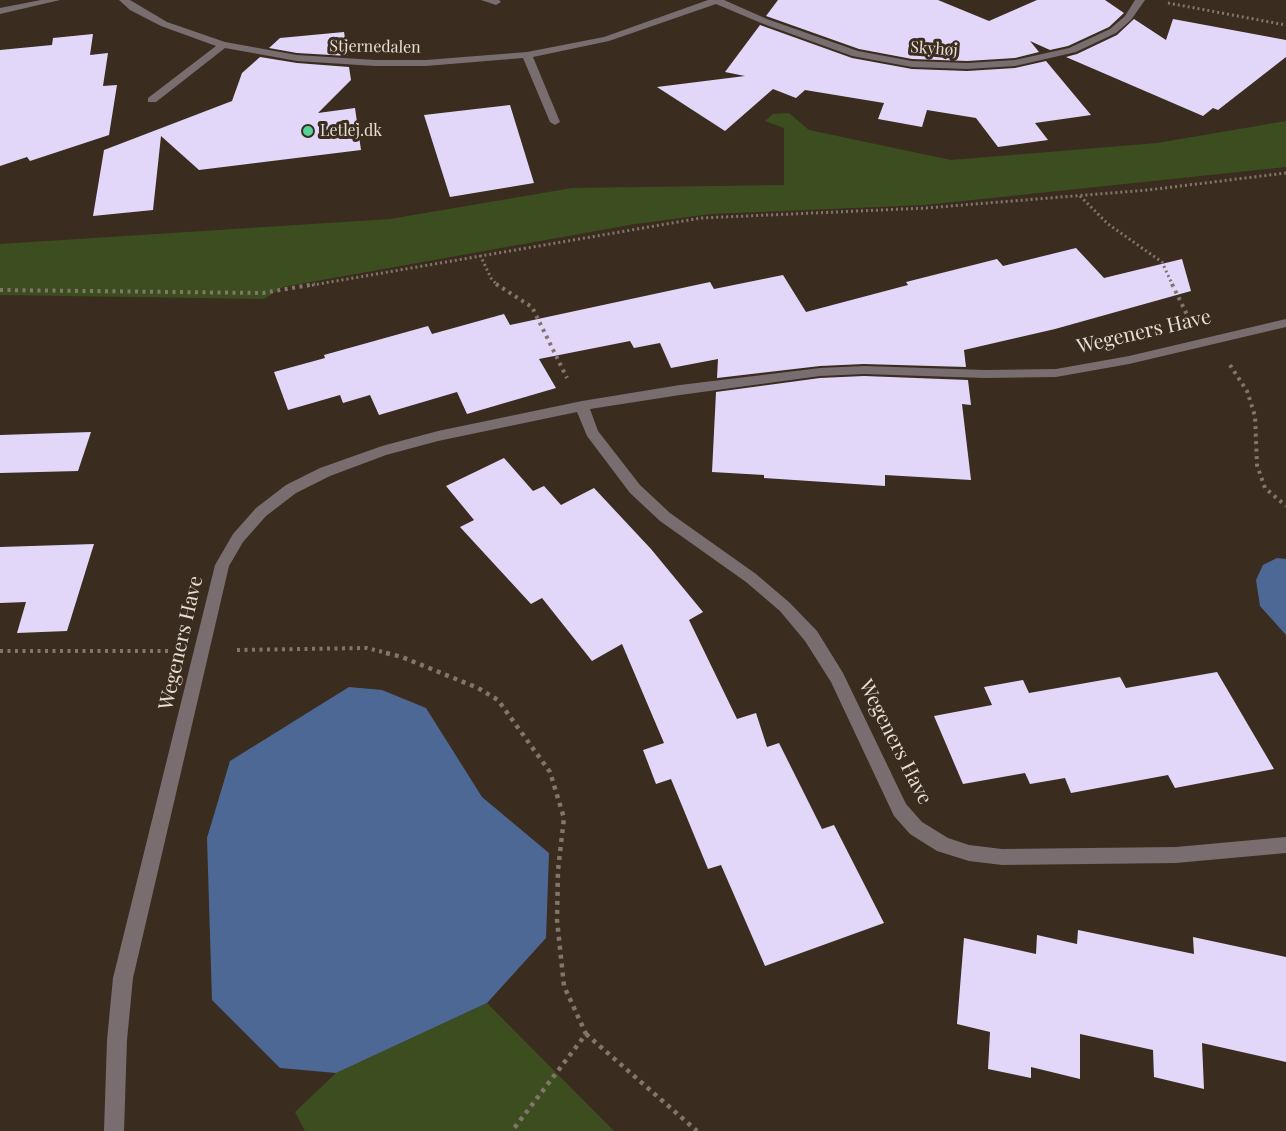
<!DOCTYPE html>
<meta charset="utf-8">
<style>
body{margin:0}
canvas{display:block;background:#3a2c1f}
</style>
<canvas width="1286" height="1131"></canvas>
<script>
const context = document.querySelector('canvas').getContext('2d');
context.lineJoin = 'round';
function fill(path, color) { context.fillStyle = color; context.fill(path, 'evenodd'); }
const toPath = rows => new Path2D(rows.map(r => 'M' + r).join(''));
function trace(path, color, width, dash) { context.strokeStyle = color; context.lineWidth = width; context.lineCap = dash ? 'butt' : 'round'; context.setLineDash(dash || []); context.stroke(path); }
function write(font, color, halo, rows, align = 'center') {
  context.font = font + ' "Playfair Display",serif'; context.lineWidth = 6; context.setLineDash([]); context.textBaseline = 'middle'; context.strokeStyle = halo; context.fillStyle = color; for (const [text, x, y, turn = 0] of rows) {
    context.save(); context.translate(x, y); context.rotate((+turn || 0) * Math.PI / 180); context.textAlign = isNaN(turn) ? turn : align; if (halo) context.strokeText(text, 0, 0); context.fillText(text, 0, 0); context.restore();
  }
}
const green = toPath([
 [789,113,809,130,951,160,1157,143,1286,121,1286,167,925,205,711,214,635,224,283,287,264,299,0,295,0,244,390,219,572,188,784,185,784,128,765,121,773,114],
 [487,1003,614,1131,305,1131,295,1112,336,1073]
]);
const water = toPath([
 [1277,558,1286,559,1286,635,1260,606,1256,580,1263,565],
 [349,687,382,690,426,708,482,797,549,853,546,938,487,1003,336,1073,280,1068,212,1000,207,838,230,761]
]);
const building = toPath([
 [778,0,938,0,989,21,1037,0,1105,0,1124,13,1109,27,1068,46,1050,50,1030,41,1039,52,1015,58,967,61,912,59,859,49,766,16],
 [1134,19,1166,40,1173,19,1286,40,1286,57,1218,110,1213,108,1203,116,1066,57,1077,54,1117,35],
 [760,25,852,58,912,69,967,71,1015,68,1046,61,1091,115,1035,123,1048,140,998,147,976,118,927,110,922,127,878,119,884,103,805,90,796,98,773,89,725,131,657,87,745,76,725,72],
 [344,32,348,56,297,53,269,48,280,38],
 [93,34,90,55,108,53,103,86,117,85,109,135,30,161,27,157,0,166,0,50,52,45,53,38],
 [260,57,297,63,349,67,351,80,318,113,355,108,361,150,199,170,161,136,153,210,93,216,104,150,232,101,242,73],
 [510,105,534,183,450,197,424,115],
 [1076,248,1104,278,1182,259,1191,291,1055,329,964,350,966,367,864,364,820,366,717,378,718,359,671,368,660,343,634,348,630,341,539,359,556,388,467,414,457,392,379,415,370,395,343,403,340,395,288,410,274,372,325,358,324,355,428,326,432,334,504,314,510,325,710,282,714,289,783,275,806,312,908,285,906,282,997,259,1003,266],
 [864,376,968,380,971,405,962,404,971,480,885,475,885,486,764,478,764,475,712,472,716,392,820,378],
 [91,432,78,471,0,473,0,435],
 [504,458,533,491,544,486,561,505,594,488,651,549,703,612,689,620,737,719,756,713,767,747,779,743,822,829,834,825,884,923,765,966,721,865,708,869,671,779,656,784,643,750,664,743,622,644,592,661,542,598,531,604,460,527,474,520,446,486],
 [94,544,67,631,17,633,26,602,0,603,0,547],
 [1217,672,1274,769,1175,788,1168,775,1071,793,1065,778,1030,784,1025,773,963,784,934,716,992,705,984,687,1023,680,1029,693,1120,677,1126,688],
 [1078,930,1194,954,1193,937,1286,957,1286,1062,1202,1043,1204,1089,1154,1077,1153,1050,1080,1034,1080,1079,1031,1067,1031,1078,988,1069,990,1032,957,1024,964,938,1036,954,1037,935,1077,944]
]);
const pathFar2 = toPath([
 [1168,3,1286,25],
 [1080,196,1108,224,1162,262,1173,286],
 [480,255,491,278,498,286],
 [307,286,701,218,926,208,1148,190,1286,173]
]);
const pathFar1 = toPath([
 [496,284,532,307,567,378],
 [1172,284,1188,317],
 [0,290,263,293,315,284],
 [1230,365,1247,391,1255,416,1257,465,1265,488,1286,506],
 [237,650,367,648,391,654],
 [0,651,169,651]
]);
const path = toPath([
 [386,653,402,657,478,688,498,700,550,772,564,818,558,870,557,920,564,986,586,1034,512,1131],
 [586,1034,697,1131]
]);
const minor = toPath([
 [41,0,60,0,0,14,0,8,41,0],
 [119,0,130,0,167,22,225,42,297,55,375,60,426,60,527,52,604,37,708,0,724,0,767,19,858,51,912,61,967,63,1015,60,1069,48,1110,29,1125,16,1135,0,1145,0,1131,20,1116,33,1076,52,1015,66,967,69,912,67,852,56,761,23,716,4,609,41,533,57,560,122,555,125,550,122,523,58,426,66,375,66,297,61,225,48,156,102,148,102,148,98,216,46,161,26,130,10,119,0],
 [481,0,499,0,501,2,496,5,481,0],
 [1286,319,1286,327,1129,364,1056,377,985,378,864,374,820,376,680,395,590,409,598,431,640,485,670,513,756,574,790,603,817,631,843,673,906,804,922,822,948,838,969,845,1002,849,1176,847,1286,837,1286,853,1176,863,1002,865,969,861,937,851,910,834,894,816,831,682,805,641,780,611,746,582,660,521,630,493,587,436,577,412,438,441,386,455,330,476,296,493,266,516,243,542,229,566,133,978,127,1040,124,1131,104,1131,107,1040,113,978,215,565,233,534,256,508,286,485,320,468,382,446,438,431,582,401,680,385,820,368,864,366,985,370,1056,369,1129,356,1286,319]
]);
const markers = [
 [308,131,6,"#53d397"]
];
const farStreetnames = [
 ["Stjernedalen",375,47,1],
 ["Skyhøj",934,49,4]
];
const farPoinames = [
 ["Letlej.dk",320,131]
];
const streetNames = [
 ["Wegeners Have",1144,332,-13],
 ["Wegeners Have",181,643,-77],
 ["Wegeners Have",895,742,63]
];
fill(green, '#3c4d1f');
fill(water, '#4d6894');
fill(building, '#e2d7f8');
trace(pathFar2, '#82766b', 3, [2, 3]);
trace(pathFar1, '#82766b', 4, [3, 4.5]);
trace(path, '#82766b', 4.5, [4, 5]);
fill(minor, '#786d6f');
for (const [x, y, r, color] of markers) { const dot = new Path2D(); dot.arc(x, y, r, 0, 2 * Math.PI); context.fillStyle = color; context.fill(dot); trace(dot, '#3a2c1f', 2); }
write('16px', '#e7ded5', '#3a2c1f', farStreetnames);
write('16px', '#e7ded5', '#3a2c1f', farPoinames, 'left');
write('20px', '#e7ded5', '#3a2c1f', streetNames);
</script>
